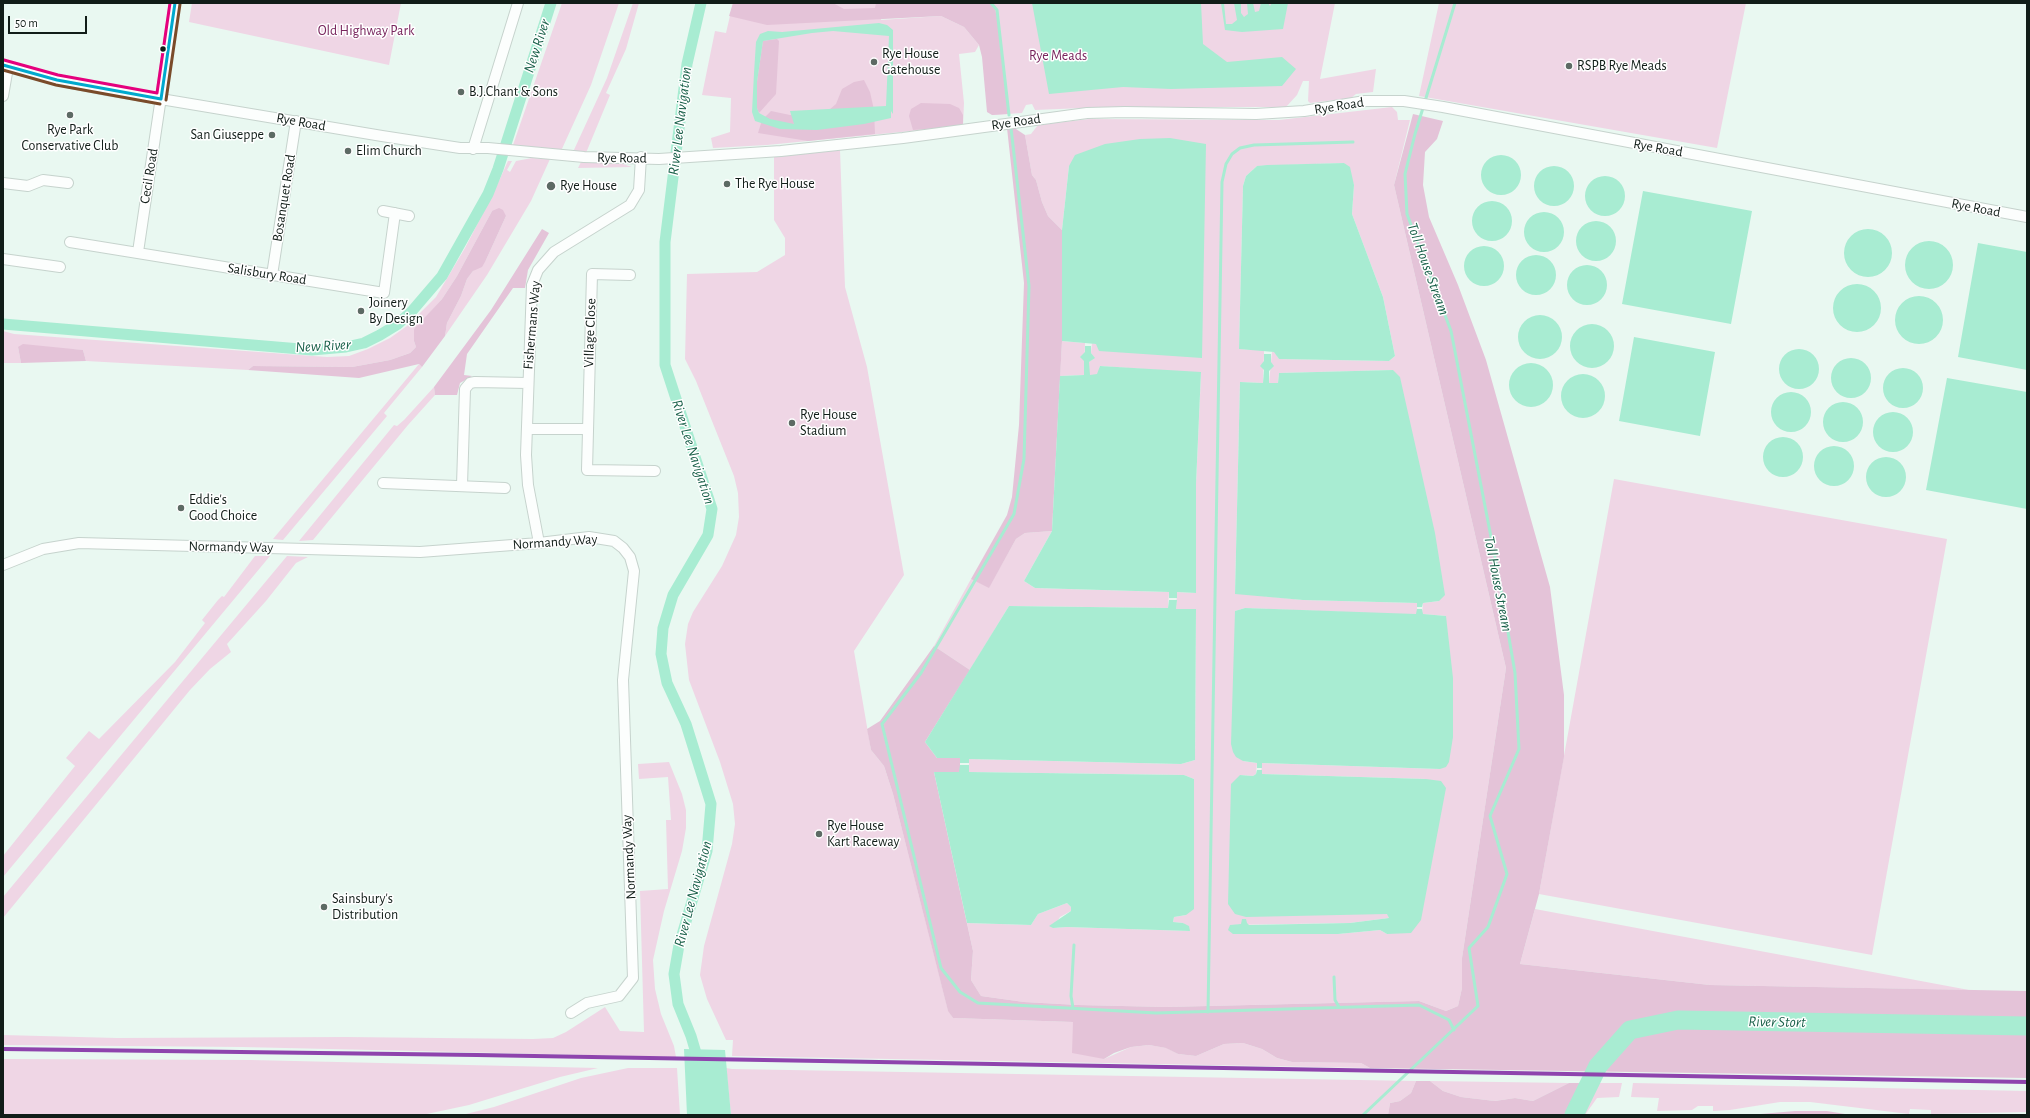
<!DOCTYPE html>
<style>
body{margin:0}
#map{position:relative;width:2030px;height:1118px;overflow:hidden;background:#e9f8f1;font-family:"Alegreya Sans",sans-serif}
canvas{display:block}
.frame{position:absolute;inset:0;border:4px solid #111d18;pointer-events:none}
.scale{position:absolute;left:8px;top:16px;width:79px;height:18px;box-sizing:border-box;border:2px solid #111d18;border-top:0;padding-left:5px;font-size:12px;line-height:14px;white-space:nowrap;color:#111d18;-webkit-text-stroke:3px #fff;paint-order:stroke}
</style>
<div id="map">
<canvas width="2030" height="1118"></canvas>
<div class="frame"></div>
<div class="scale">50 m</div>
</div>
<script>
const context = document.querySelector('canvas').getContext('2d');
context.lineJoin = 'round';
function fill(path, color) { context.fillStyle = color; context.fill(path, 'evenodd'); }
const toPath = rows => new Path2D(rows.map(r => 'M' + r).join(''));
function trace(path, color, width, dash) { context.strokeStyle = color; context.lineWidth = width; context.lineCap = dash ? 'butt' : 'round'; context.setLineDash(dash || []); context.stroke(path); }
function write(font, color, halo, rows, align = 'center') {
  context.font = font + ' "Alegreya Sans",sans-serif'; context.lineWidth = 3; context.setLineDash([]); context.textBaseline = 'middle'; context.strokeStyle = halo; context.fillStyle = color; for (const [text, x, y, turn = 0] of rows) {
    context.save(); context.translate(x, y); context.rotate((+turn || 0) * Math.PI / 180); context.textAlign = isNaN(turn) ? turn : align; if (halo) context.strokeText(text, 0, 0); context.fillText(text, 0, 0); context.restore();
  }
}
const green = toPath([
 [192,3,401,3,389,65,189,22],
 [562,3,619,3,591,85,561,151,513,145],
 [633,3,639,3,626,49,606,93,610,95,586,153,573,152,607,78],
 [733,3,883,3,881,20,941,16,964,27,979,45,975,52,959,54,964,103,963,126,767,145,713,148,711,138,730,132,731,98,702,95,715,31,726,33],
 [970,3,1335,3,1320,79,1376,69,1373,92,1356,94,1351,98,1310,103,1308,101,1309,81,1303,81,1297,95,1286,107,1107,107,1035,110,1032,104,1026,105,1022,113,992,115,984,43],
 [1439,3,1746,3,1717,148,1419,96],
 [1392,107,1397,112,1398,120,1410,120,1394,185,1506,668,1462,958,1462,988,1458,1006,1446,1011,1419,1001,1166,1007,1078,1005,1024,1002,981,996,971,980,973,951,967,923,1031,925,1038,914,1067,903,1071,907,1071,911,1060,917,1053,928,1067,927,1190,931,1183,923,1173,922,1174,917,1186,915,1194,779,1184,775,969,772,969,759,1181,764,1195,760,1196,609,1176,609,1177,592,1196,593,1196,484,1201,373,1100,366,1098,375,1089,375,1089,362,1094,358,1091,353,1092,343,1096,344,1069,166,1062,230,1048,216,1042,202,1036,180,1032,175,1025,135,1031,134,1038,125,1089,119,1279,120],
 [1344,163,1354,185,1352,214,1383,297,1395,356,1389,361,1279,359,1275,352,1272,352,1269,383,1278,383,1279,373,1392,370,1439,601,1423,603,1422,614,1446,616,1440,769,1262,763,1261,774,1426,779,1387,934,1380,930,1338,934,1234,934,1230,925,1350,923,1389,918,1388,914,1240,775,1253,776,1256,774,1257,763,1243,761,1235,611,1245,608,1417,615,1417,603,1303,600,1235,593,1240,382,1263,383,1264,354,1264,350,1239,349,1243,186,1246,176,1257,166],
 [840,150,845,287,867,367,904,575,854,651,871,750,884,766,893,794,948,1010,953,1018,1073,1022,1104,1059,1131,1047,1149,1045,1167,1048,1178,1054,1196,1056,1224,1044,1243,1043,1262,1049,1277,1058,1292,1062,1361,1063,1370,1068,732,1056,733,1040,726,1040,707,999,700,975,704,946,732,844,735,824,733,804,720,762,689,680,685,644,688,624,693,612,722,566,736,535,739,517,738,493,734,476,696,381,685,359,687,274,757,272,785,255,785,238,774,220,774,154],
 [532,158,550,159,531,201,487,275,445,336,447,323,461,296,467,279,473,271,486,260,506,216,492,211,457,276,442,299,415,329,414,341,416,347,410,353,390,360,352,367,253,366,248,370,86,361,83,350,18,347,21,363,3,363,3,331,14,334,327,357,349,356,368,349,390,338,407,326,436,297,465,248,493,194,508,161,512,161,507,170,510,172,516,161],
 [581,162,623,164,632,167,578,168],
 [1062,341,1085,343,1084,375,1060,376],
 [419,364,422,367,384,413,387,416,283,540,273,539],
 [434,387,435,395,408,425,313,540,299,541,394,425,397,426,404,420],
 [1614,479,1947,539,1872,955,1539,894],
 [1052,531,1024,581,1035,588,1169,592,1168,608,1009,606,970,670,934,646,971,579,989,587,1016,539,1025,533],
 [255,556,270,556,3,877,3,856,75,766,66,758,89,731,99,739,175,662,205,623,202,620,218,600,222,596,224,597],
 [287,556,308,557,296,563,266,601,227,644,231,652,210,669,190,690,3,918,3,897],
 [669,762,682,794,686,810,686,828,682,851,664,911,653,960,655,989,661,1014,674,1046,676,1057,242,1047,3,1045,3,1035,117,1038,346,1037,533,1039,553,1038,566,1032,605,1007,620,1031,644,1032,640,891,668,889,666,820,671,820,668,777,639,779,638,764],
 [1535,909,1969,990,1710,985,1520,964],
 [3,1059,251,1060,598,1068,560,1077,469,1105,422,1115,3,1115],
 [628,1068,677,1068,680,1115,462,1115,494,1107,581,1078],
 [726,1068,732,1069,1416,1081,1411,1093,1400,1101,1390,1103,1388,1115,731,1115],
 [1430,1081,1569,1083,1533,1101,1515,1098,1495,1101,1461,1097,1443,1091],
 [1584,1083,1622,1083,1619,1097,1597,1098,1585,1115,1577,1115,1577,1100],
 [1633,1083,2027,1091,2027,1112,1931,1114,1931,1110,1910,1109,1909,1114,1810,1102,1780,1102,1730,1110,1713,1111,1713,1106,1698,1106,1692,1110,1657,1111,1659,1098,1631,1097]
]);
const forest = toPath([
 [733,3,833,3,844,9,875,8,876,3,993,3,999,23,1008,114,992,115,987,112,982,57,979,45,964,27,941,16,767,25,729,16],
 [777,39,779,41,776,94,759,113,757,108,757,82,763,41],
 [864,80,870,92,874,110,875,134,808,141,758,133,762,120,771,111,790,115,829,110,836,104,842,89,854,82],
 [921,103,950,104,959,108,963,115,963,126,913,130,909,116,911,109],
 [1413,114,1443,121,1437,139,1425,152,1423,185,1429,217,1458,285,1486,360,1517,470,1550,587,1564,695,1564,757,1539,894,1520,964,1710,985,2027,991,2027,1078,1370,1068,1361,1063,1292,1062,1277,1058,1262,1049,1243,1043,1224,1044,1196,1056,1178,1054,1166,1048,1149,1045,1131,1047,1114,1053,1104,1059,1072,1053,1073,1022,953,1018,948,1011,893,794,884,766,871,750,867,729,880,721,934,646,970,670,925,742,937,758,960,758,960,772,934,772,973,951,971,980,981,996,1024,1002,1078,1005,1166,1007,1419,1001,1446,1011,1458,1006,1462,988,1462,958,1506,668,1394,185],
 [1013,127,1025,135,1032,175,1036,180,1042,202,1048,216,1062,230,1062,341,1052,531,1025,533,1016,539,989,588,971,579,1007,515,1012,497,1019,425,1024,283,1007,128],
 [499,208,503,210,506,216,486,260,482,267,473,271,467,279,461,296,447,323,445,336,422,367,419,364,359,378,248,370,253,366,352,367,390,360,410,353,416,347,414,341,414,329,442,299,457,276,492,211],
 [542,229,549,233,528,270,525,288,513,288,467,354,464,375,472,376,460,383,457,395,435,395,434,387,491,310],
 [23,344,83,350,86,361,21,363,18,347],
 [1416,1081,1430,1081,1443,1091,1461,1097,1495,1101,1515,1098,1533,1101,1569,1083,1584,1083,1577,1100,1577,1115,1388,1115,1390,1103,1400,1101,1411,1093],
 [1795,1111,1827,1111,1851,1115,1749,1115]
]);
const water = toPath([
 [1032,3,1201,3,1203,44,1227,62,1282,57,1296,69,1282,86,1171,89,1123,87,1049,94],
 [1221,3,1224,3,1226,24,1232,24,1237,20,1234,3,1241,3,1241,13,1244,17,1248,14,1247,3,1253,3,1255,12,1259,11,1261,3,1268,3,1270,6,1272,3,1288,3,1283,29,1242,32,1225,30],
 [879,23,887,25,893,30,893,114,891,111,891,118,864,124,817,130,780,129,755,121,752,112,754,73,756,42,760,34,768,31,782,32],
 [833,31,889,36,886,106,790,111,794,124,770,119,759,113,757,108,757,82,763,41,812,33],
 [1170,138,1206,144,1202,358,1099,351,1096,344,1062,341,1062,230,1069,166,1075,155,1105,144,1140,139],
 '1481 175a20 20 0 1 1 40 0a20 20 0 1 1-40 0Z',
 [1344,163,1350,167,1354,185,1352,214,1383,297,1395,356,1389,361,1279,359,1274,352,1239,349,1243,186,1246,176,1257,166,1267,165],
 '1534 186a20 20 0 1 1 40 0a20 20 0 1 1-40 0Z',
 '1585 196a20 20 0 1 1 40 0a20 20 0 1 1-40 0Z',
 [1643,191,1752,211,1731,324,1622,304],
 '1472 221a20 20 0 1 1 40 0a20 20 0 1 1-40 0Z',
 '1524 232a20 20 0 1 1 40 0a20 20 0 1 1-40 0Z',
 '1576 241a20 20 0 1 1 40 0a20 20 0 1 1-40 0Z',
 '1844 253a24 24 0 1 1 48 0a24 24 0 1 1-48 0Z',
 '1905 265a24 24 0 1 1 48 0a24 24 0 1 1-48 0Z',
 [1978,243,2027,252,2027,370,1958,357],
 '1464 266a20 20 0 1 1 40 0a20 20 0 1 1-40 0Z',
 '1516 275a20 20 0 1 1 40 0a20 20 0 1 1-40 0Z',
 '1567 285a20 20 0 1 1 40 0a20 20 0 1 1-40 0Z',
 '1833 308a24 24 0 1 1 48 0a24 24 0 1 1-48 0Z',
 '1895 320a24 24 0 1 1 48 0a24 24 0 1 1-48 0Z',
 '1518 337a22 22 0 1 1 44 0a22 22 0 1 1-44 0Z',
 '1570 346a22 22 0 1 1 44 0a22 22 0 1 1-44 0Z',
 [1634,337,1715,352,1700,436,1619,421],
 [1085,346,1091,346,1091,353,1095,358,1089,362,1090,375,1097,374,1100,366,1201,372,1196,484,1196,593,1177,592,1177,598,1169,598,1169,592,1035,588,1024,581,1052,531,1060,376,1084,375,1084,361,1080,357,1085,352],
 '1779 369a20 20 0 1 1 40 0a20 20 0 1 1-40 0Z',
 [1264,354,1271,354,1271,362,1274,366,1269,371,1269,383,1278,383,1279,373,1393,370,1400,377,1435,533,1445,595,1439,601,1423,603,1422,607,1417,607,1417,603,1303,600,1235,594,1240,382,1263,383,1264,370,1260,366,1264,361],
 '1831 378a20 20 0 1 1 40 0a20 20 0 1 1-40 0Z',
 '1509 385a22 22 0 1 1 44 0a22 22 0 1 1-44 0Z',
 '1883 388a20 20 0 1 1 40 0a20 20 0 1 1-40 0Z',
 '1561 396a22 22 0 1 1 44 0a22 22 0 1 1-44 0Z',
 [1947,378,2027,392,2027,509,1926,490],
 '1771 412a20 20 0 1 1 40 0a20 20 0 1 1-40 0Z',
 '1823 422a20 20 0 1 1 40 0a20 20 0 1 1-40 0Z',
 '1873 432a20 20 0 1 1 40 0a20 20 0 1 1-40 0Z',
 '1763 457a20 20 0 1 1 40 0a20 20 0 1 1-40 0Z',
 '1814 466a20 20 0 1 1 40 0a20 20 0 1 1-40 0Z',
 '1866 477a20 20 0 1 1 40 0a20 20 0 1 1-40 0Z',
 [1169,600,1177,600,1176,609,1196,609,1195,760,1181,764,969,759,969,763,960,763,960,758,937,758,925,742,1009,606,1168,608],
 [1245,608,1416,614,1417,609,1422,609,1423,614,1446,616,1453,678,1453,737,1449,762,1446,767,1440,769,1262,763,1262,768,1257,768,1257,763,1243,761,1236,757,1233,752,1231,744,1235,611],
 [960,765,969,765,969,772,1184,775,1194,779,1194,909,1186,915,1174,917,1173,922,1183,923,1189,926,1190,931,1067,927,1053,928,1049,926,1071,911,1071,907,1067,903,1038,914,1031,925,967,923,934,772,959,772],
 [1257,770,1262,770,1262,774,1426,779,1441,781,1446,788,1421,920,1411,933,1387,934,1380,930,1338,934,1233,934,1228,930,1230,925,1241,924,1242,919,1246,919,1247,923,1249,925,1350,923,1389,918,1387,914,1246,917,1235,914,1228,904,1231,784,1240,775,1253,776,1256,774],
 [684,1049,725,1050,731,1115,687,1115]
]);
const stream = toPath([
 [991,3,997,10,1009,115],
 [1011,128,1029,286,1024,459,1014,514,921,673,882,724,941,968,960,992,978,1003,1156,1013,1419,1005,1449,1020,1454,1030],
 [1334,977,1335,1000,1339,1007],
 [1073,1008,1071,996,1074,945],
 [1208,1012,1222,182,1226,164,1232,154,1240,148,1254,145,1353,142],
 [1363,1115,1478,1006,1469,948,1488,927,1507,874,1490,816,1519,749,1515,673,1498,573,1451,331,1407,214,1405,174,1415,134,1455,3]
]);
const canal = toPath([
 [3,324,312,350,346,347,364,343,380,335,398,324,412,311,442,276,488,194,498,169,551,3],
 [699,1063,691,1036,678,1004,674,974,679,945,707,851,711,804,686,724,667,683,661,654,663,628,673,595,708,535,712,509,665,365,665,242,687,64,701,3]
]);
const river = toPath([
 [1574,1115,1598,1066,1630,1030,1678,1020,2027,1026]
]);
const street = toPath([
 [3,65,57,80,107,90,382,136,460,148,488,148,584,157,659,159,781,151,903,138,1087,113,1125,112,1256,114,1304,111,1365,101,1404,101,1443,107,2027,217],
 [3,96,8,67],
 [473,149,518,3],
 [3,183,28,186,43,180,68,183],
 [383,211,409,216],
 [70,242,384,293,395,213],
 [138,252,175,3],
 [3,259,60,267],
 [272,275,296,121],
 [630,275,592,274,587,470,655,471],
 [527,429,588,429],
 [383,483,505,488],
 [462,485,465,389,470,383,475,382,528,383],
 [539,543,528,485,526,455,532,285,538,270,554,252,630,205,639,190,641,157],
 [3,565,43,549,79,543,420,552,539,543,589,537,614,541,623,548,630,557,634,571,623,680,633,978,619,996,587,1003,571,1013]
]);
const bus1 = toPath([
 [3,65,57,80,161,99],
 [161,99,175,3]
]);
const bus2 = toPath([
 [3,70,56,85,160,104],
 [166,100,180,4]
]);
const bus3 = toPath([
 [4,60,58,75,157,93,170,3]
]);
const rail1 = toPath([
 [3,1049,477,1055,2027,1082]
]);
const markers = [
 [163,49,3.5,"#111d18"],
 [874,62,4,"#5d6a64"],
 [1569,66,4,"#5d6a64"],
 [461,92,4,"#5d6a64"],
 [70,115,4,"#5d6a64"],
 [272,135,4,"#5d6a64"],
 [348,151,4,"#5d6a64"],
 [727,184,4,"#5d6a64"],
 [551,186,5,"#5d6a64"],
 [361,311,4,"#5d6a64"],
 [792,423,4,"#5d6a64"],
 [181,508,4,"#5d6a64"],
 [819,834,4,"#5d6a64"],
 [324,907,4,"#5d6a64"]
];
const parkNames = [
 ["Old Highway Park",366,31],
 ["Rye Meads",1058,56]
];
const poiNames = [
 ["Rye House",882,54],
 ["Gatehouse",882,70],
 ["RSPB Rye Meads",1577,66],
 ["B.J.Chant & Sons",469,92],
 ["Rye Park",70,130,"center"],
 ["Conservative Club",70,146,"center"],
 ["San Giuseppe",264,135,"right"],
 ["Elim Church",356,151],
 ["The Rye House",735,184],
 ["Rye House",560,186],
 ["Joinery",369,303],
 ["By Design",369,319],
 ["Rye House",800,415],
 ["Stadium",800,431],
 ["Eddie's",189,500],
 ["Good Choice",189,516],
 ["Rye House",827,826],
 ["Kart Raceway",827,842],
 ["Sainsbury's",332,899],
 ["Distribution",332,915]
];
const streetNames = [
 ["Rye Road",1339,106,-9],
 ["Rye Road",301,122,10],
 ["Rye Road",1016,122,-8],
 ["Rye Road",1658,148,10],
 ["Rye Road",622,158,1],
 ["Cecil Road",149,176,-81],
 ["Bosanquet Road",284,198,-81],
 ["Rye Road",1976,208,11],
 ["Salisbury Road",267,274,9],
 ["Fishermans Way",532,325,-85],
 ["Village Close",590,333,-88],
 ["Normandy Way",555,542,-4],
 ["Normandy Way",231,547,1],
 ["Normandy Way",629,857,-93]
];
const waterNames = [
 ["New River",537,46,-72],
 ["River Lee Navigation",680,121,-83],
 ["Toll House Stream",1428,269,70],
 ["New River",323,346,-3],
 ["River Lee Navigation",693,452,72],
 ["Toll House Stream",1498,584,79],
 ["River Lee Navigation",693,894,-75],
 ["River Stort",1777,1022,1]
];
fill(green, '#efd6e5');
fill(forest, '#e4c3d8');
fill(water, '#a8ecd2');
trace(stream, '#a8ecd2', 3);
trace(canal, '#a8ecd2', 11);
trace(river, '#a8ecd2', 19);
trace(street, '#c6d3cd', 12);
trace(street, '#fcfefd', 10);
trace(bus1, '#00a9ce', 3);
trace(bus2, '#7a4b2a', 3);
trace(bus3, '#e5007d', 3);
trace(rail1, '#8e44ad', 4);
for (const [x, y, r, color] of markers) { const dot = new Path2D(); dot.arc(x, y, r, 0, 2 * Math.PI); context.fillStyle = color; context.fill(dot); trace(dot, '#fff', 1.5); }
write('14px', '#78255d', '#fff', parkNames);
write('14px', '#111d18', '#fff', poiNames, 'left');
write('14px', '#111d18', '#fff', streetNames);
write('italic 15px', '#1a614a', '#fff', waterNames);
</script>
